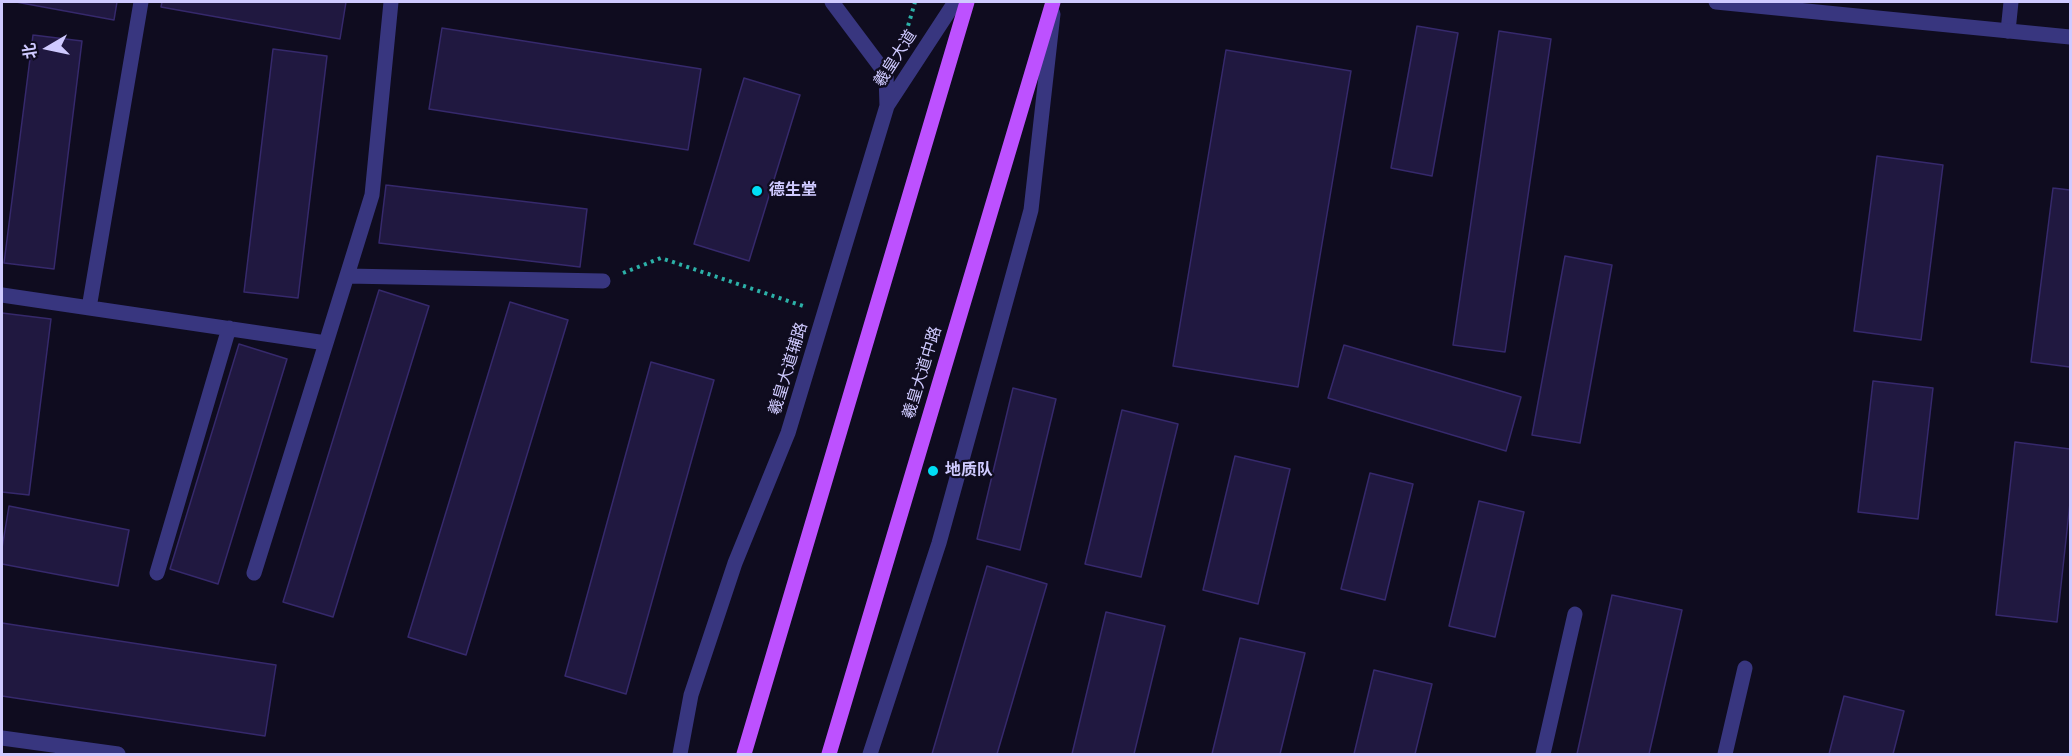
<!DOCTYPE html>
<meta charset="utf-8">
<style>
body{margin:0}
#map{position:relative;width:2072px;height:756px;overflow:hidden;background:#0f0c1f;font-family:Poppins,"Noto Sans SC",sans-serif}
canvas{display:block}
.frame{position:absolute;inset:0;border:3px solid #cfcaff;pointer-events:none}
.north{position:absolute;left:18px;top:18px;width:60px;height:60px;-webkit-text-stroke:4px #0f0c1f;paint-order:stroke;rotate:261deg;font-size:16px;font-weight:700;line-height:24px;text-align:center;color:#cfcaff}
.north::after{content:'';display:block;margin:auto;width:21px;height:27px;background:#cfcaff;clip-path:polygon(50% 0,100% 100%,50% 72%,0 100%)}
</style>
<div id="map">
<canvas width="2072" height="756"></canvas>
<div class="frame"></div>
<div class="north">北</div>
</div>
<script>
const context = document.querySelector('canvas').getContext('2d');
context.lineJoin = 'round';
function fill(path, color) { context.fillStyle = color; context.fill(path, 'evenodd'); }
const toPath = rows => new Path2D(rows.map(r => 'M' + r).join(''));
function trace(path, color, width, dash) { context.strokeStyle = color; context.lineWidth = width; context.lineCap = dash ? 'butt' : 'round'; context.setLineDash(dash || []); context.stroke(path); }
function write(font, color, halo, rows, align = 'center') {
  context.font = font + ' Poppins,"Noto Sans SC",sans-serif'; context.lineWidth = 4.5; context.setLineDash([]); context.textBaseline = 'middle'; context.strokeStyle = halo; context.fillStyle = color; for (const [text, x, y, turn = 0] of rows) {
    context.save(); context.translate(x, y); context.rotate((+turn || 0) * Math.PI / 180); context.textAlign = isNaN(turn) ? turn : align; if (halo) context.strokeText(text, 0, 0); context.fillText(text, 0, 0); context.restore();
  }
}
const building = toPath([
 [16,2,117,2,114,20,16,2],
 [162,2,346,2,340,39,161,7,162,2],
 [1417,26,1458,33,1432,176,1391,168,1417,26],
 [442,28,701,69,688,150,429,109,442,28],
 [1499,31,1551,39,1505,352,1453,345,1499,31],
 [33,35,82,41,54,269,4,263,33,35],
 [273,49,327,56,298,298,244,292,273,49],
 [1226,50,1351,71,1298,387,1173,366,1226,50],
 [744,78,800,95,749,261,694,244,744,78],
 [1877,156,1943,165,1921,340,1854,331,1877,156],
 [386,185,587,209,580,267,379,243,386,185],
 [2053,188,2070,190,2070,367,2031,362,2053,188],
 [1565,256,1612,265,1580,443,1532,435,1565,256],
 [379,290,429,306,333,617,283,602,379,290],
 [510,302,568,320,466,655,408,637,510,302],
 [2,313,51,319,29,495,2,492,2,313],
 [239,344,287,359,218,584,170,569,239,344],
 [1344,345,1521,397,1506,451,1328,398,1344,345],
 [651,362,714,380,626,694,565,676,651,362],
 [1873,381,1933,388,1918,519,1858,512,1873,381],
 [1013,388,1056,399,1020,550,977,539,1013,388],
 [1122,410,1178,424,1141,577,1085,564,1122,410],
 [2015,442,2070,449,2070,503,2057,622,1996,615,2015,442],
 [1235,456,1290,469,1258,604,1203,590,1235,456],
 [1370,473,1413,484,1385,600,1341,589,1370,473],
 [1479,501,1524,512,1495,637,1449,626,1479,501],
 [9,506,129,530,118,586,2,564,2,548,9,506],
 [987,566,1047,584,997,754,932,754,987,566],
 [1612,595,1682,610,1649,754,1577,754,1612,595],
 [1106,612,1165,626,1134,754,1072,754,1106,612],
 [2,623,276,665,265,736,2,696,2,623],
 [1240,638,1305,653,1280,754,1212,754,1240,638],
 [1374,670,1432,684,1415,754,1354,754,1374,670],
 [1844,696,1904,711,1893,754,1829,754,1844,696]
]);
const path = toPath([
 [906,33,915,2],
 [623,273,661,258,803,306]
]);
const service = toPath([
 [2008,31,2011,2],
 [887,106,955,2],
 [680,754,691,695,735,563,788,433,887,106,886,74,832,2],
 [870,754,939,543,1031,210,1053,14]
]);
const minor = toPath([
 [1716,2,2070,37],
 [347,276,603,281],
 [2,295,326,343,372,195,391,2],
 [89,308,141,2],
 [157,573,229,328],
 [254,573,326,343],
 [2,738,118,754],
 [1543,754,1575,614],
 [1725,754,1745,668]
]);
const primary = toPath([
 [744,754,967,2],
 [829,754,1053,2]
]);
const markers = [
 [757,191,6,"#00def5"],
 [933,471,6,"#00def5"]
];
const streetNames = [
 ["羲皇大道",896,59,-57],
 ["羲皇大道辅路",789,369,-73],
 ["羲皇大道中路",923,373,-73]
];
const poiNames = [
 ["德生堂",769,191],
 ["地质队",945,471]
];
fill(building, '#201840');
trace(building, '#36296c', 1.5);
trace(path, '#2cb1a8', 4, [3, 4.5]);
trace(service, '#38367f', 15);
trace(minor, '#38367f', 15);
trace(primary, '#bd51ff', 15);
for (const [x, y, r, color] of markers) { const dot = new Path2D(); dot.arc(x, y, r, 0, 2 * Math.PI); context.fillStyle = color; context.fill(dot); trace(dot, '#0f0c1f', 2); }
write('16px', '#cfcaff', '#0f0c1f', streetNames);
write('bold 16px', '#cfcaff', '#0f0c1f', poiNames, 'left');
</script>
